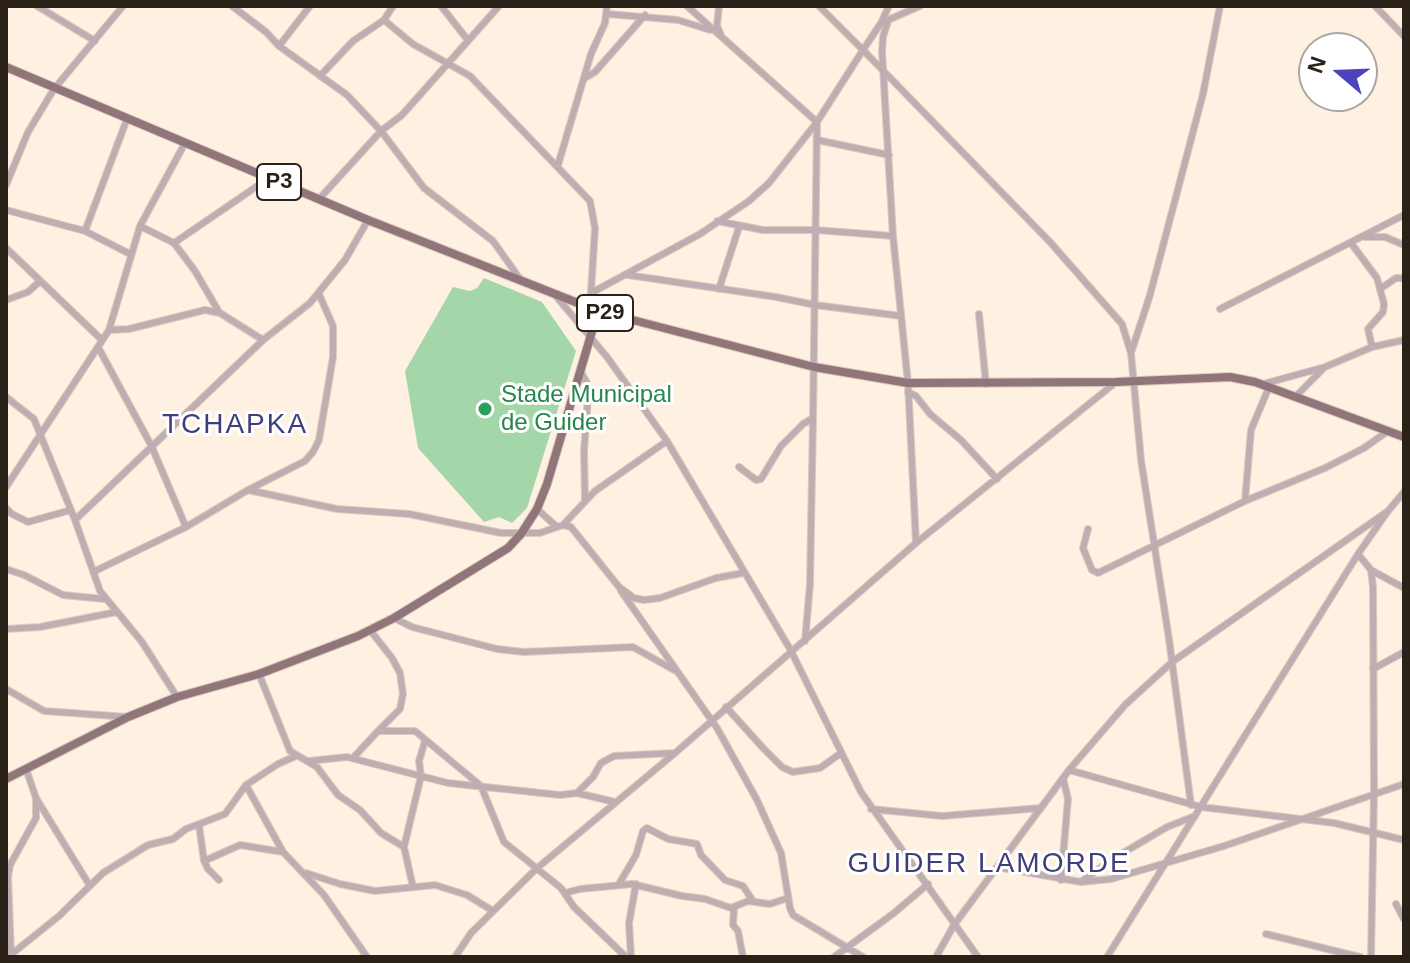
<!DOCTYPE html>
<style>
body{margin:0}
#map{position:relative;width:1410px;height:963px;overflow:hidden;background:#fff1e2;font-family:Arial,sans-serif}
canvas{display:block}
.frame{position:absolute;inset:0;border:8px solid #2a2219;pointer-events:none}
.north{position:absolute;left:1298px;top:32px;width:80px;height:80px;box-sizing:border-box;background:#fff;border:2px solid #aaa7a3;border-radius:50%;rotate:289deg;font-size:22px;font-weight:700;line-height:32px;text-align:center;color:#2a2219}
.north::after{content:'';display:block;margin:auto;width:28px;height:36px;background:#4d44bb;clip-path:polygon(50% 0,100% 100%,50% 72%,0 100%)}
</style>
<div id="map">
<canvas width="1410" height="963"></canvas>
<div class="frame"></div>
<div class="north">N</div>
</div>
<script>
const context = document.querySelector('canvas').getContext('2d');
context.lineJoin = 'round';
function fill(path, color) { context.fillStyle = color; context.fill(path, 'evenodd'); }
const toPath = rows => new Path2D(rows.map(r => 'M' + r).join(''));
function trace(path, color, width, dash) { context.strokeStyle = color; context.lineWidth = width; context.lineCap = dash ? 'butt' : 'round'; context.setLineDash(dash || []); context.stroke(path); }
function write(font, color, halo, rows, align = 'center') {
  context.font = font + ' Arial,sans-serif'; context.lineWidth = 6; context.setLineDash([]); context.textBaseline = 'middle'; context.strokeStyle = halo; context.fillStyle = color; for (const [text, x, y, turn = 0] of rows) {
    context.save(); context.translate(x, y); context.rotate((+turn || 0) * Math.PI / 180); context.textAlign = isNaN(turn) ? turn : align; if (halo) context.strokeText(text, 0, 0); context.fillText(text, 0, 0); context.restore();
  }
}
const green = toPath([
 [484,278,542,302,576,351,527,508,512,523,499,517,484,522,418,448,405,371,453,287,470,291,477,288]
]);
const minor = toPath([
 [37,6,95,41],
 [232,6,266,32,279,46,347,95,381,131,424,188,493,241,520,279],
 [441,6,467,39],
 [719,6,717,26,721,35],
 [920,6,881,23,863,50,1050,242,1122,324,1131,353,1141,460,1169,639,1191,805],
 [1375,6,1404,36],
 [608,14,678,20,710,30],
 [384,20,413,44,470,76,590,201,595,228,590,308],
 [888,21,883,37,882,51,893,236,908,383,916,543],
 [881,23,889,6],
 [279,46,310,6],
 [320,76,353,41,384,20,393,6],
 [585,78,595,72,645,15],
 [817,140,889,155],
 [558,165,591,54,605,23,607,6],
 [6,185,28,132,54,89,123,6],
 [320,198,381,131,402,115,499,6],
 [6,210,85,231,130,254],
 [717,221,763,230,816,230,893,236],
 [140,226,174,243,195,271,219,312],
 [85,231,127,119],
 [1365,237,1385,237,1404,245],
 [174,243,269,178],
 [1351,243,1377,278,1384,304,1383,312,1368,329,1372,347],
 [6,248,102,340],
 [628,275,776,297,815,305,901,316],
 [719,289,739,227],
 [1380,289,1396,278,1404,278],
 [593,292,700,234,749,201,769,183,817,122,687,6],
 [555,295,607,357,667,441,790,649,861,792,978,957],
 [6,300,28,292,40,281],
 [1220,309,1404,215],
 [979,314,986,384],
 [109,330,129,329,205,310,220,313,263,340],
 [98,347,151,445,186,527],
 [1131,353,1150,295,1203,94,1220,6],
 [581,372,587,383,588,398,584,451,585,499],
 [1263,384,1325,367,1372,347,1404,340],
 [908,392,916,396,930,414,961,440,997,479],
 [1296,396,1325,367],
 [6,397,34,419,75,520,100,591,142,642,177,697],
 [739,467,756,480,761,479,781,446,803,424,813,418],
 [6,487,109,330,140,226,185,143],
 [248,490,337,509,409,514,501,533,540,533,563,525,571,527,619,587,634,598,644,600,660,598,716,578,743,573],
 [1404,492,1388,511,1358,554,1371,570,1404,588],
 [1245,501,1251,430,1269,387],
 [6,508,12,514,28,522,71,510],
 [537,509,557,527],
 [75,520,263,340,310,303,345,260,368,220],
 [563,525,595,491,667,441],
 [1088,529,1083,548,1092,570,1098,573,1245,501,1325,468,1364,448,1388,431],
 [6,569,24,575,63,595,104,599],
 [1371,570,1373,587,1374,793,1371,957],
 [93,572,186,527,248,490,305,461,313,452,319,440,333,357,333,326,319,294],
 [621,591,717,728,757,800,781,853,790,908,793,915,863,957],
 [394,618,412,627,497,649,524,652,633,647,674,670],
 [6,629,40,627,117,612],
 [370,630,392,658,400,673,403,694,400,709,378,731],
 [805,641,810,584,813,418,817,122,863,50,819,6],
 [1373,669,1404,652],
 [259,674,290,751,317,767,338,795,360,810,381,833,404,847],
 [6,689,44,711,128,717],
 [726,707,764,749,782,767,793,772,820,768,841,753],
 [353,758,378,731,415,731,481,786,504,842,561,888,574,907,626,957],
 [309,761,347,757,448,783,560,795,577,793,615,802],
 [26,769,36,798,90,886],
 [1069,770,1201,807,1334,823,1404,840],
 [246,785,283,852,324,895,367,957],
 [577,793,593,777,601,763,614,756,675,753],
 [871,809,942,816,1041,808],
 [199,825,204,861,208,869,219,880],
 [204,861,240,845,283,852],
 [997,867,1081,882,1111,879,1224,846,1404,784],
 [306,873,340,884,375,891,435,885,467,895,493,911],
 [1061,880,1068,799,1063,778],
 [1081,882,1111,860,1167,827,1195,816],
 [619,884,636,855,643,831,647,828,668,839,697,844,701,855,725,880,743,886,753,901],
 [413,887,404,847,421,776,419,761,425,741],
 [565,893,580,889,632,884,682,896,705,899,731,908,748,901,770,904,788,898],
 [1396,904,1404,919],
 [734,908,733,925,738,931,743,957],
 [1266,934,1360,957],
 [11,954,8,877,10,865,36,818,36,798],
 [8,957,59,916,103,873,148,845,173,839,186,829,225,814,246,785,278,764,296,756],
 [455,957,471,933,536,869,675,753,916,543,1115,383],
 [631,957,629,923,636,884],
 [834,957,894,913,928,884],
 [936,957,954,925,1069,770,1125,705,1172,662,1388,511],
 [1107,957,1358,554]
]);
const major = toPath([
 [6,67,368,220,598,311],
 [6,779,128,717,177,697,259,674,358,636,394,618,508,548,521,534,537,509,547,484,598,311,814,367,908,383,1116,382,1230,377,1255,382,1404,437]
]);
const markers = [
 [485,409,8,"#2e9e5b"]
];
const shields = [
 [279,182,44],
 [605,313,56]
];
const shieldNames = [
 ["P3",279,182],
 ["P29",605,313]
];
const leisureNames = [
 ["Stade Municipal",501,395],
 ["de Guider",501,423]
];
const quarterNames = [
 ["TCHAPKA",235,425],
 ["GUIDER LAMORDE",989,864]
];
fill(green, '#a3d6a8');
trace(minor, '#d9ccbe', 8);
trace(major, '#d9ccbe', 10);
trace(minor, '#beaeb2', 6);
trace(major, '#90757b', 8);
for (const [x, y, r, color] of markers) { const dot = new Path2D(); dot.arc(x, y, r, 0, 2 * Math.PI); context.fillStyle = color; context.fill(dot); trace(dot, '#fff', 3); }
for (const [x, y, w] of shields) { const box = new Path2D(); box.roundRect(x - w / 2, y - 18, w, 36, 6); context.fillStyle = '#fff'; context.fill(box); trace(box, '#2a2219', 2); }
write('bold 22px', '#2a2219', null, shieldNames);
write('24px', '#27864d', '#fff', leisureNames, 'left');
context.letterSpacing = '2px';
write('28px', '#3e3e7b', '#fff', quarterNames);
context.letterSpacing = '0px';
</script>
